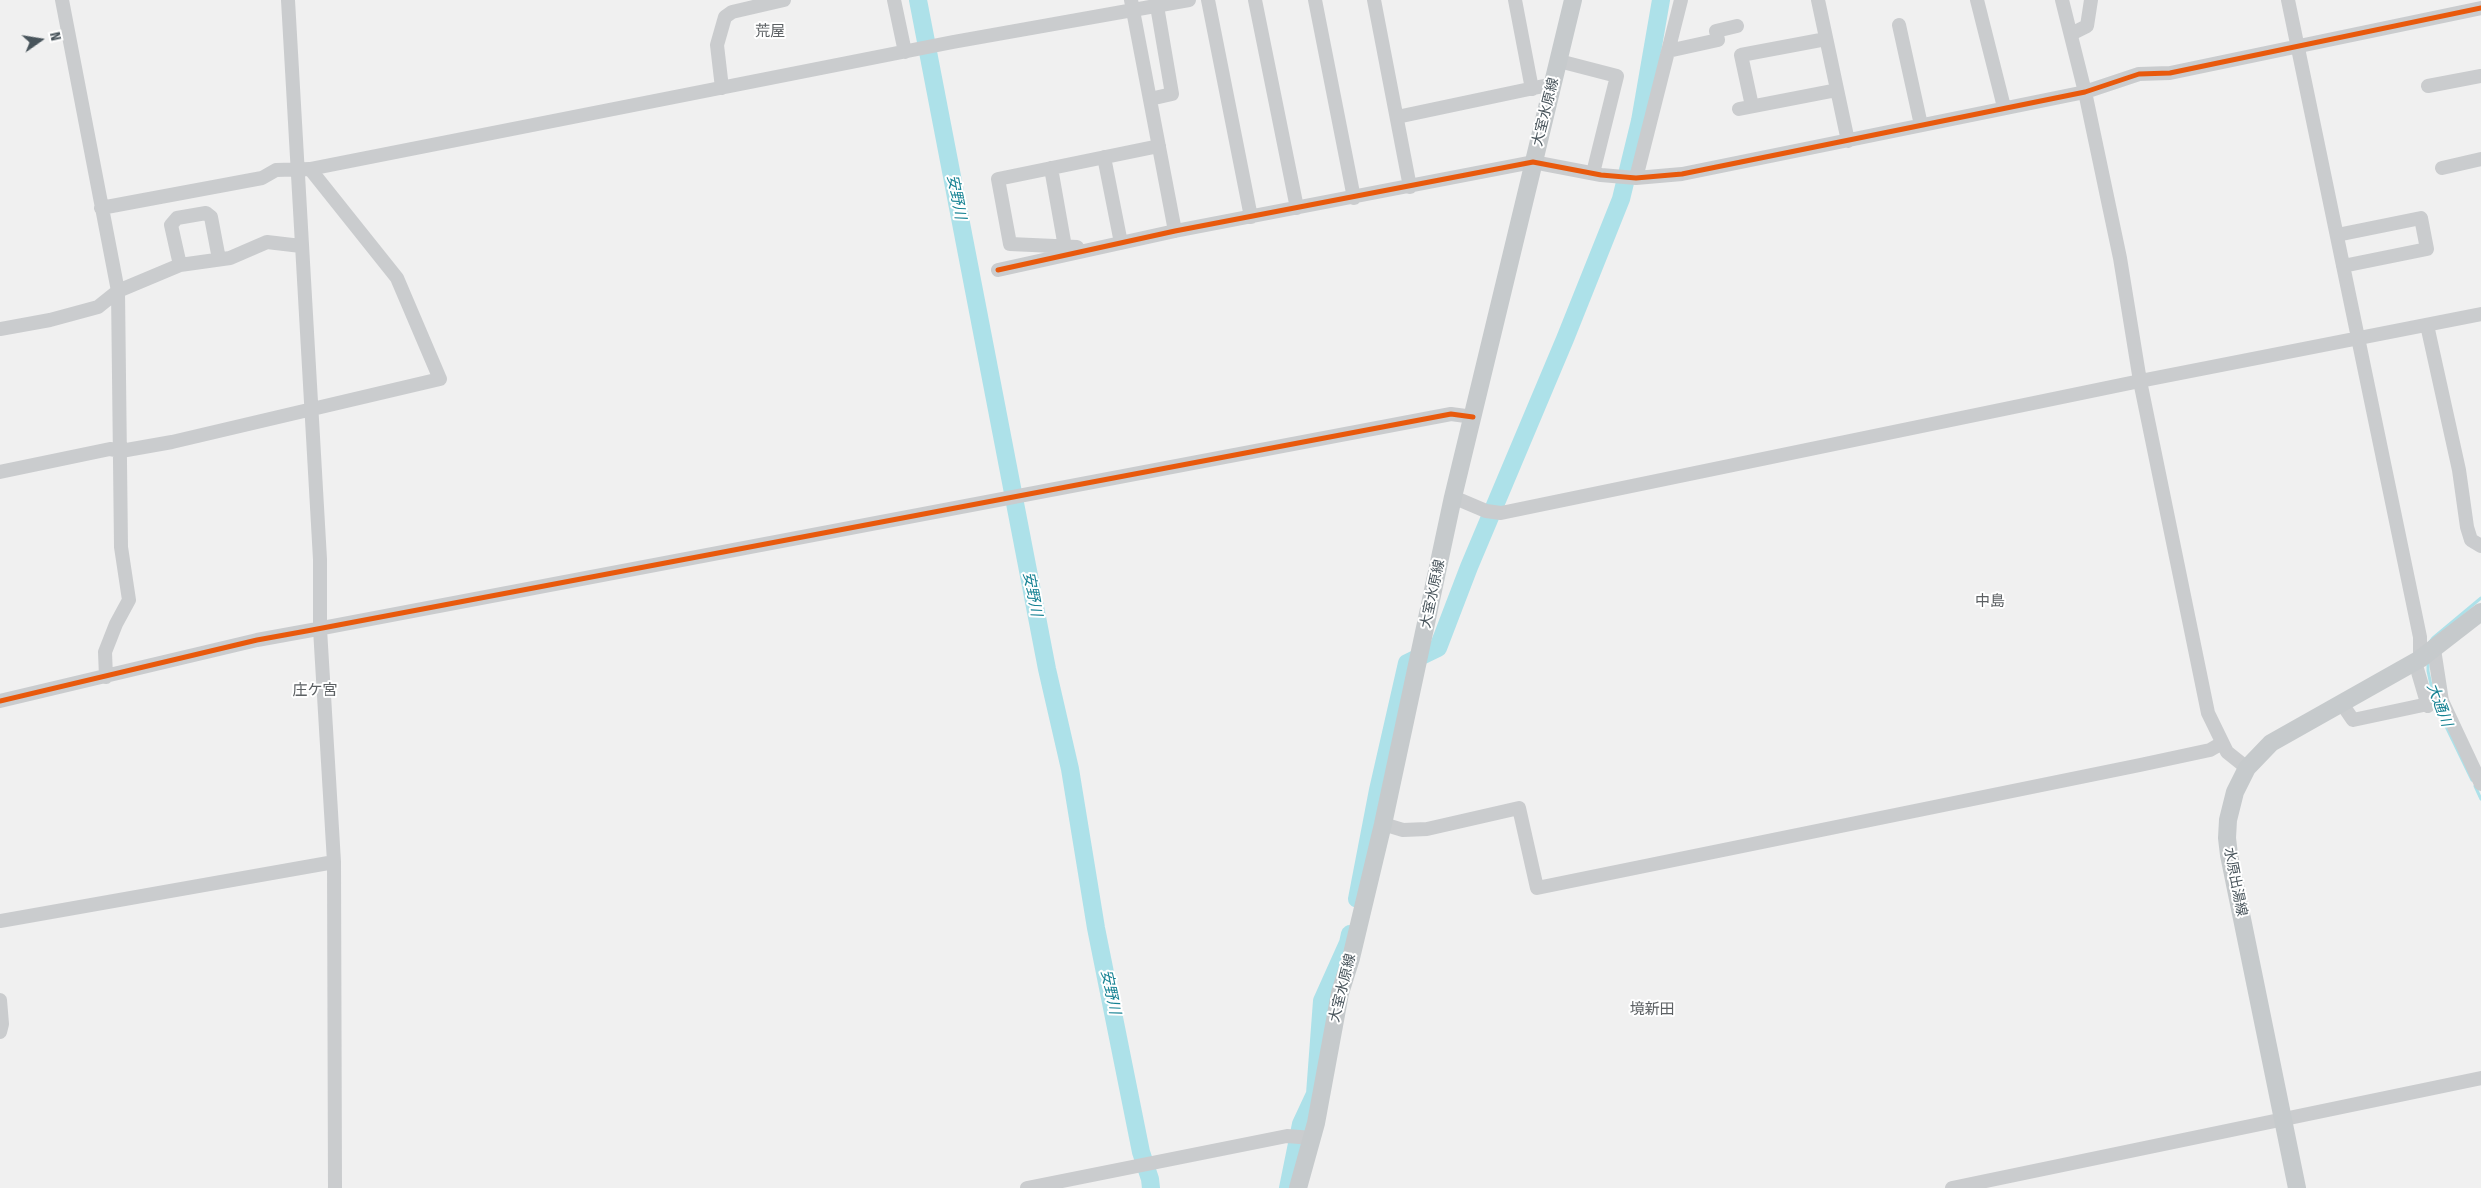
<!DOCTYPE html>
<meta charset="utf-8">
<style>
body{margin:0}
#map{position:relative;width:2481px;height:1188px;overflow:hidden;background:#f0f0f0;font-family:"Fira Sans Condensed",sans-serif}
canvas{display:block}
.north{position:absolute;left:15px;top:15px;width:50px;height:50px;-webkit-text-stroke:4px #fff;paint-order:stroke;rotate:77deg;font-size:14px;font-weight:700;line-height:20px;text-align:center;color:#48545b}
.north::after{content:'';display:block;margin:auto;width:18px;height:22px;background:#48545b;clip-path:polygon(50% 0,100% 100%,50% 72%,0 100%)}
</style>
<div id="map">
<canvas width="2481" height="1188"></canvas>
<div class="north">N</div>
</div>
<script>
const context = document.querySelector('canvas').getContext('2d');
context.lineJoin = 'round';
const toPath = rows => new Path2D(rows.map(r => 'M' + r).join(''));
function trace(path, color, width, dash) { context.strokeStyle = color; context.lineWidth = width; context.lineCap = dash ? 'butt' : 'round'; context.setLineDash(dash || []); context.stroke(path); }
function write(font, color, halo, rows, align = 'center') {
  context.font = font + ' "Fira Sans Condensed","Noto Sans JP",sans-serif'; context.lineWidth = 4; context.setLineDash([]); context.textBaseline = 'middle'; context.strokeStyle = halo; context.fillStyle = color; for (const [text, x, y, turn = 0] of rows) {
    context.save(); context.translate(x, y); context.rotate((+turn || 0) * Math.PI / 180); context.textAlign = isNaN(turn) ? turn : align; if (halo) context.strokeText(text, 0, 0); context.fillText(text, 0, 0); context.restore();
  }
}
const stream = toPath([
 [2430,642,2433,638,2481,598],
 [2428,661,2428,671,2434,699],
 [2440,714,2472,780],
 [2475,786,2481,799]
]);
const river = toPath([
 [918,0,1047,669,1070,769,1096,928,1141,1152,1150,1179,1151,1188],
 [1357,899,1378,790,1407,663,1438,648,1469,567,1565,339,1621,199,1640,121,1661,0],
 [1288,1188,1301,1124,1315,1094,1322,1001,1348,943,1350,934]
]);
const minor = toPath([
 [62,0,118,291,121,547,129,600,116,624,105,652,106,677],
 [288,0,320,559,320,629,334,862,335,1188],
 [894,0,905,52],
 [1131,0,1175,231],
 [1208,0,1251,217],
 [1255,0,1297,208],
 [1315,0,1354,198],
 [1374,0,1410,187],
 [1515,0,1532,89],
 [1818,0,1848,141],
 [1977,0,2004,107],
 [2062,0,2085,92,2120,258,2140,381,2208,713,2227,752,2247,768],
 [2288,0,2420,637,2420,659],
 [1899,25,1921,125],
 [2071,34,2087,26,2091,0],
 [1668,51,1718,40,1716,31,1737,26],
 [1559,61,1617,76,1593,173],
 [2428,86,2481,76],
 [722,88,717,45,725,17,732,12,784,0],
 [1150,99,1172,94,1157,6],
 [1752,106,1741,55,1826,39],
 [1739,109,1837,90],
 [1397,117,1553,84],
 [1104,157,1121,243],
 [1051,168,1065,247],
 [2442,168,2481,159],
 [1636,178,1681,0],
 [101,208,262,178,276,170,310,169,953,42,1189,0],
 [2337,235,2421,218,2427,249,2343,266],
 [1077,247,1010,244,998,179,1159,146],
 [180,265,171,225,177,218,206,213,211,217,219,259],
 [998,270,1175,231,1533,162,1601,175,1636,178,1682,174,2085,92,2139,74,2170,73,2481,8],
 [2427,325,2459,470,2467,527,2471,540,2481,546],
 [0,329,50,320,98,307,118,291,180,265,230,258,267,242,301,246],
 [0,472,110,449,121,451,172,442,440,379,397,278,310,169],
 [1453,497,1486,511,1501,513,2140,381,2481,314],
 [2434,649,2442,701,2481,784],
 [2415,662,2428,706],
 [0,701,257,640,312,630,1451,414,1473,417],
 [2342,704,2353,720,2442,701],
 [1383,824,1403,830,1427,829,1519,808,1537,888,2140,765,2210,750,2222,743],
 [0,921,334,862],
 [0,1000,2,1024,0,1032],
 [1027,1188,1287,1136,1312,1138],
 [1952,1188,2481,1078]
]);
const major = toPath([
 [1298,1188,1316,1123,1340,993,1351,958,1383,824,1453,497,1573,0],
 [2297,1188,2229,855,2227,838,2228,820,2235,792,2247,768,2271,743,2420,659,2481,612]
]);
const cycleway = toPath([
 [998,270,1175,231,1533,162,1601,175,1636,178,1682,174,2085,92,2139,74,2170,73,2481,8],
 [0,701,257,640,312,630,1451,414,1473,417]
]);
const streetNames = [
 ["大室水原線",1546,112,-76],
 ["大室水原線",1433,594,-78],
 ["水原出湯線",2235,882,79],
 ["大室水原線",1343,988,-76]
];
const neighbourhoodNames = [
 ["荒屋",770,32],
 ["中島",1990,602],
 ["庄ケ宮",315,691],
 ["境新田",1652,1010]
];
const waterNames = [
 ["安野川",956,197,79],
 ["安野川",1032,594,79],
 ["大通川",2439,705,69],
 ["安野川",1110,992,78]
];
trace(stream, '#ade1e9', 3);
trace(river, '#ade1e9', 18);
trace(minor, '#caccce', 14);
trace(major, '#c6cacc', 18);
trace(cycleway, '#e8590c', 5);
write('14px', '#48545b', '#fff', streetNames);
write('15px', '#5c6063', '#fff', neighbourhoodNames);
write('italic 15px', '#168293', '#fff', waterNames);
</script>
